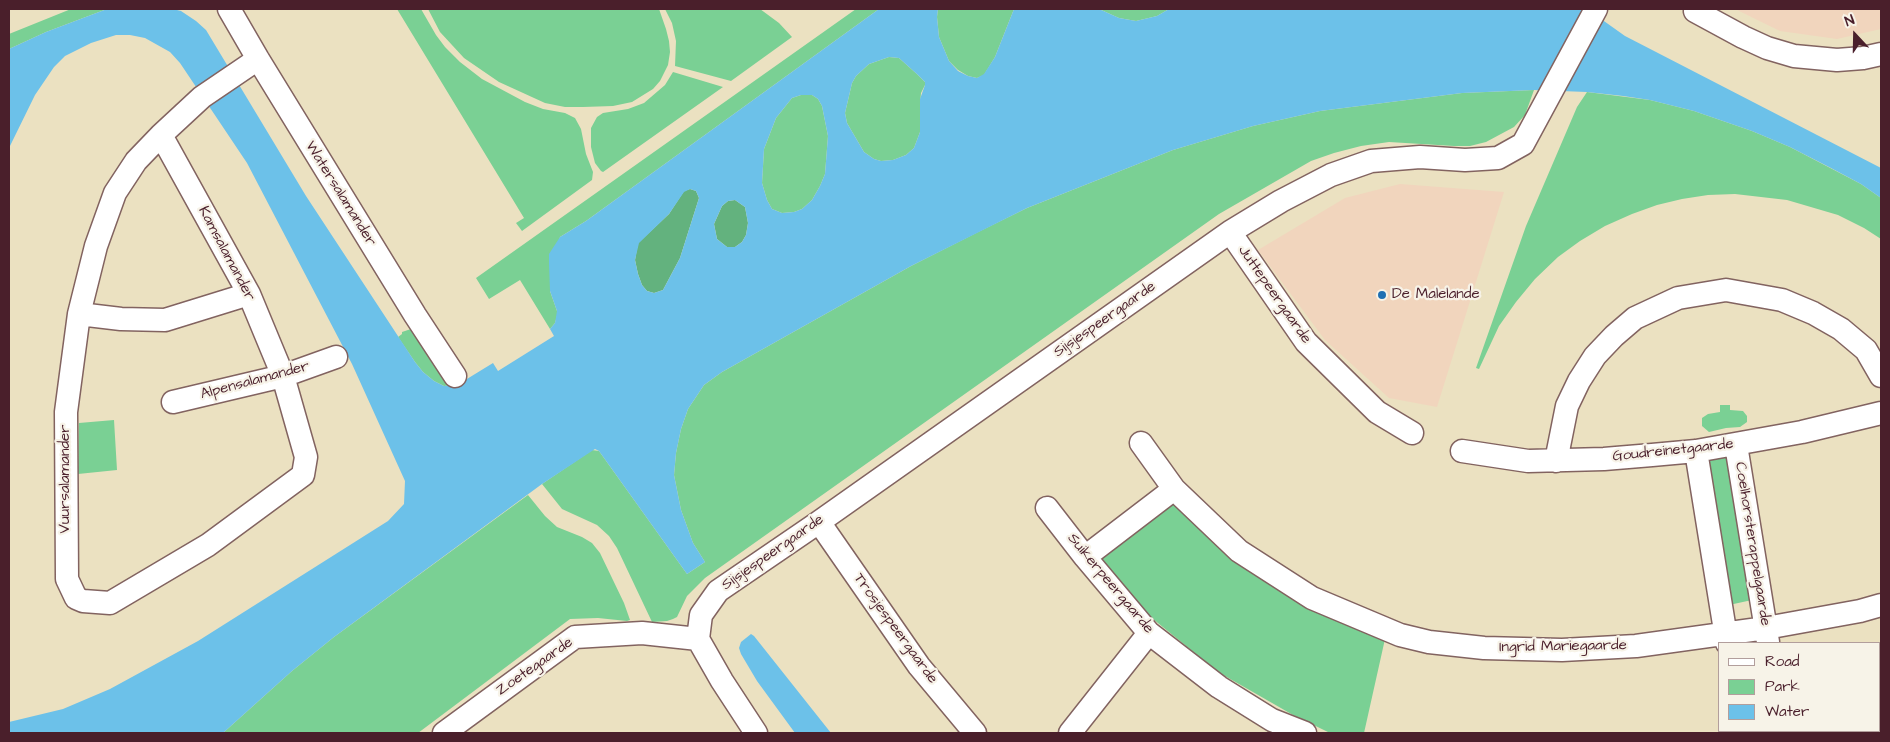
<!DOCTYPE html>
<style>
body{margin:0}
#map{position:relative;width:1890px;height:742px;overflow:hidden;background:#ebe1c1;font-family:"Architects Daughter",sans-serif}
canvas{display:block}
.frame{position:absolute;inset:0;border:10px solid #4a1f2b;pointer-events:none}
.legend{position:absolute;left:1718px;top:642px;width:162px;height:90px;box-sizing:border-box;background:#f7f3e8;border:1px solid #b29e9c;margin:0;padding:6px 9px;list-style:none;font-size:15px;color:#4a1f2b}
.legend li{display:flex;align-items:center;gap:10px;height:25px}
.legend b{width:25px;border:1px solid #b29e9c}
.north{position:absolute;left:1830px;top:10px;width:50px;height:50px;-webkit-text-stroke:4px #f7f3e8;paint-order:stroke;rotate:339deg;font-size:14px;font-weight:700;line-height:20px;text-align:center;color:#4a1f2b}
.north::after{content:'';display:block;margin:auto;width:18px;height:22px;background:#4a1f2b;clip-path:polygon(50% 0,100% 100%,50% 72%,0 100%)}
</style>
<div id="map">
<canvas width="1890" height="742"></canvas>
<div class="frame"></div>
<ul class="legend">
<li><b style="height:6px;background:#fff"></b>Road</li>
<li><b style="height:14px;background:#7ad094"></b>Park</li>
<li><b style="height:14px;background:#6cc1e9"></b>Water</li>
</ul>
<div class="north">N</div>
</div>
<script>
const context = document.querySelector('canvas').getContext('2d');
context.lineJoin = 'round';
function fill(path, color) { context.fillStyle = color; context.fill(path, 'evenodd'); }
const toPath = rows => new Path2D(rows.map(r => 'M' + r).join(''));
function trace(path, color, width, dash) { context.strokeStyle = color; context.lineWidth = width; context.lineCap = dash ? 'butt' : 'round'; context.setLineDash(dash || []); context.stroke(path); }
function write(font, color, halo, rows, align = 'center') {
  context.font = font + ' "Architects Daughter",sans-serif'; context.lineWidth = 4.5; context.setLineDash([]); context.textBaseline = 'middle'; context.strokeStyle = halo; context.fillStyle = color; for (const [text, x, y, turn = 0] of rows) {
    context.save(); context.translate(x, y); context.rotate((+turn || 0) * Math.PI / 180); context.textAlign = isNaN(turn) ? turn : align; if (halo) context.strokeText(text, 0, 0); context.fillText(text, 0, 0); context.restore();
  }
}
const built = toPath([
 [1735,9,1881,9,1881,29,1837,39,1780,31],
 [1400,184,1504,192,1437,407,1389,398,1325,340,1258,250,1345,198]
]);
const green = toPath([
 [71,9,107,9,46,32,9,49,9,34],
 [397,9,421,9,436,35,445,47,460,62,482,79,525,102,543,109,565,113,575,118,581,129,586,154,593,172,592,180,522,231,516,223,524,218],
 [428,9,659,9,666,29,669,41,670,52,668,65,660,81,653,89,632,102,613,106,583,107,565,107,545,103,499,82,464,58,440,32],
 [665,9,760,9,779,23,792,37,731,81,675,66,676,41,672,23],
 [856,9,879,9,586,221,560,237,550,278,550,291,557,311,557,316,555,323,550,329,520,280,489,299,476,278],
 [938,9,1014,9,995,57,984,75,977,78,968,76,958,70,949,61,939,37,937,17],
 [1099,9,1169,9,1157,16,1136,21,1119,18],
 [889,57,899,58,918,75,925,82,925,85,921,93,920,105,920,132,914,148,906,155,893,160,881,161,874,159,864,152,847,123,845,113,852,83,856,76,869,64],
 [673,72,723,87,603,172,601,171,595,163,591,147,591,128,597,117,603,113,628,109,644,103,665,85],
 [1534,90,1525,115,1514,127,1486,142,1470,146,1454,146,1389,142,1361,146,1334,153,1311,161,1219,214,705,578,687,596,677,617,673,619,667,621,652,622,617,548,609,536,597,525,562,509,542,484,592,450,599,451,687,574,705,562,693,543,681,510,674,475,676,453,681,429,688,409,704,385,722,372,911,266,978,232,1027,208,1173,150,1253,126,1320,111,1462,93],
 [1587,92,1650,100,1694,111,1752,131,1790,147,1861,184,1881,198,1881,239,1864,228,1838,215,1787,200,1735,194,1708,195,1682,199,1657,205,1632,214,1605,226,1580,241,1558,257,1535,279,1516,302,1499,326,1479,369,1476,368,1526,226,1577,107],
 [801,95,812,95,818,99,822,106,828,136,825,174,820,186,812,200,802,209,794,212,782,213,772,209,767,200,762,183,764,149,776,118,792,98],
 [411,329,454,385,444,386,434,381,423,372,415,362,398,337,402,334,402,332],
 [1720,405,1730,405,1730,410,1743,411,1747,416,1747,422,1740,427,1726,428,1709,432,1702,426,1702,418,1708,414,1720,412],
 [114,420,117,470,78,474,79,423],
 [1728,455,1752,600,1729,605,1706,459],
 [528,495,545,516,557,527,582,537,592,543,600,553,624,603,630,620,627,621,598,618,570,619,418,733,223,733,292,671,334,637],
 [1168,498,1385,639,1364,733,1330,733,1293,715,1218,672,1153,619,1096,557]
]);
const forest = toPath([
 [690,189,696,191,699,198,680,258,663,290,654,293,647,291,642,285,638,274,635,260,638,243,669,214,684,191],
 [735,200,745,207,748,223,746,235,742,242,735,247,727,247,717,239,714,224,722,206,728,201]
]);
const water = toPath([
 [107,9,173,9,181,11,196,21,206,30,306,196,415,362,423,372,434,381,444,386,454,385,462,382,493,363,498,371,554,336,550,329,555,323,557,311,550,291,549,263,549,254,560,237,586,221,879,9,938,9,937,17,939,37,949,61,958,71,968,76,977,78,984,74,995,57,1014,9,1099,9,1119,18,1136,21,1157,16,1169,9,1587,9,1625,36,1881,168,1881,198,1861,184,1829,167,1790,147,1752,131,1694,111,1650,100,1623,96,1587,92,1534,90,1462,93,1320,111,1253,126,1173,150,1027,208,911,266,722,372,704,385,688,409,681,429,676,453,674,475,681,510,693,543,705,562,687,574,599,451,595,449,542,484,334,637,292,671,223,733,9,733,9,722,63,709,110,689,198,641,388,521,404,504,405,481,352,364,247,163,180,63,170,52,145,38,130,35,116,35,91,43,65,56,54,67,35,95,9,148,9,49,46,32],
 [889,57,899,58,918,75,925,82,925,85,920,99,920,132,914,148,906,155,893,160,881,161,874,159,864,152,847,123,845,113,852,83,856,76,869,64],
 [801,95,812,95,818,99,822,106,828,136,825,174,820,186,812,200,802,209,794,212,782,213,772,209,767,200,762,183,764,149,776,118,792,98],
 [690,189,696,191,699,198,680,258,663,290,654,293,647,291,642,285,638,274,635,260,639,243,669,214,684,192],
 [735,200,745,207,748,223,746,235,742,242,735,247,727,247,717,239,714,224,722,206,728,201],
 [751,634,754,636,831,733,795,733,757,681,741,654,739,648,741,642]
]);
const street = toPath([
 [229,9,258,59,415,315,455,376],
 [1695,11,1743,37,1767,48,1794,56,1837,60,1863,58,1881,54],
 [161,135,249,294,283,376,306,457,303,475,208,545,110,603,83,601,76,598,67,579,66,412,79,314,96,246,115,193,136,161,161,135,202,97,258,59],
 [1230,232,1306,342,1377,412,1412,433],
 [79,314,121,319,165,320,249,294],
 [173,402,283,376,336,357],
 [1141,443,1174,489],
 [1736,445,1768,642],
 [1462,451,1528,461,1604,459,1652,455,1696,451,1802,432,1881,413],
 [1696,451,1727,643],
 [1556,461,1567,406,1579,381,1595,356,1614,336,1635,318,1678,298,1726,290,1782,300,1813,313,1841,329,1866,350,1881,376],
 [1047,508,1085,557,1149,633,1219,687,1272,720,1305,733],
 [819,522,919,666,975,733],
 [1085,557,1174,489,1239,551,1312,598,1400,635,1429,642,1484,648,1562,650,1636,646,1766,628,1860,611,1881,605],
 [698,639,701,615,718,591,819,522,1230,232,1281,201,1331,175,1371,161,1420,157,1465,160,1498,158,1523,144,1596,9],
 [698,639,722,681,756,733],
 [1739,731,1739,733],
 [1782,731,1783,733],
 [444,733,575,637,642,633,698,639],
 [1070,733,1149,633]
]);
const markers = [
 [1382,295,5,"#1f6fb2"]
];
const streetNames = [
 ["Watersalamander",340,194,58],
 ["Kamsalamander",226,254,62],
 ["Juttepeergaarde",1274,295,55],
 ["Sijsjespeergaarde",1105,320,-35],
 ["Alpensalamander",255,381,-15],
 ["Goudreinetgaarde",1673,451,-6],
 ["Vuursalamander",66,479,-90],
 ["Coelhorsterappelgaarde",1752,544,81],
 ["Sijsjespeergaarde",773,553,-35],
 ["Suikerpeergaarde",1110,584,50],
 ["Trosjespeergaarde",895,629,54],
 ["Ingrid Mariegaarde",1563,647,-1],
 ["Zoetegaarde",535,667,-35]
];
const poiNames = [
 ["De Malelande",1392,295]
];
fill(built, '#f1d5bd');
fill(green, '#7ad094');
fill(forest, '#63b27e');
fill(water, '#6cc1e9');
trace(street, '#826360', 25);
trace(street, '#fff', 22);
for (const [x, y, r, color] of markers) { const dot = new Path2D(); dot.arc(x, y, r, 0, 2 * Math.PI); context.fillStyle = color; context.fill(dot); trace(dot, '#f7f3e8', 2); }
write('15px', '#4a1f2b', '#f7f3e8', streetNames);
write('15px', '#4a1f2b', '#f7f3e8', poiNames, 'left');
</script>
